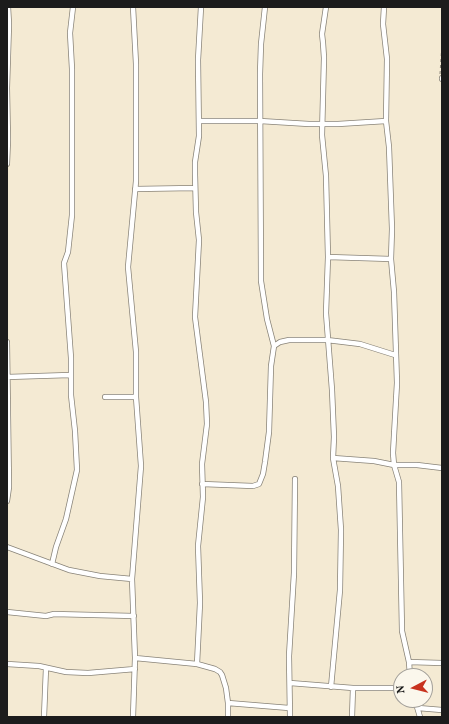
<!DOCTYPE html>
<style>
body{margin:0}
#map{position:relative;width:449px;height:724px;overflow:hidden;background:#f4ead3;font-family:Vollkorn,serif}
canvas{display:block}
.frame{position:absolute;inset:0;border:8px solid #1c1c1c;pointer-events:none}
.north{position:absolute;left:393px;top:668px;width:40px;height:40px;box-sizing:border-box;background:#fbf7ec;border:1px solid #a29f99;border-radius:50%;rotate:263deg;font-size:11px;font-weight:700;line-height:16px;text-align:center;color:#1c1c1c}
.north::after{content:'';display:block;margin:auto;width:14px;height:18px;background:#c8321e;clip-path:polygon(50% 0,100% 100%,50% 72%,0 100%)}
</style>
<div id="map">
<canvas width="449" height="724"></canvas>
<div class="frame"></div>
<div class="north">N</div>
</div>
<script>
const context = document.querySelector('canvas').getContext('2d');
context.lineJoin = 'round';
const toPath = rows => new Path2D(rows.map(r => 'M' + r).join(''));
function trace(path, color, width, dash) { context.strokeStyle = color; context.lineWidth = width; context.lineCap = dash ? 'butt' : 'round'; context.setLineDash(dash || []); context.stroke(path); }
const path = toPath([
 [440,74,442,43]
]);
const minor = toPath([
 [326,7,322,34,323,43,324,58,322,135,326,176,328,257,326,313,332,390,334,437,333,458,338,486,341,530,340,590,331,687],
 [384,7,383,24,387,59,386,121,389,147,392,229,391,259,394,292,397,383,393,453,394,465,399,482,402,631,409,662,410,676],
 [442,78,442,79],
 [199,121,260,121,309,124,338,124,386,121],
 [7,164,8,140,7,88,9,24,8,7],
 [135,189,195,188],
 [328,257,391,259],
 [7,342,9,487,7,501],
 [274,346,280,342,289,340,327,340,360,344,395,355],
 [7,377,70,375],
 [105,397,136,397],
 [333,458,374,461,394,465,417,465,442,468],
 [202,484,253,486,259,484,263,474,265,462,269,432,271,366,274,346,267,319,261,281,260,74,261,44,265,7],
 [7,547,69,570,100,576,132,579],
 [52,564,56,547,66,519,77,470,75,431,71,395,71,358,64,263,68,252,72,215,72,69,70,33,73,7],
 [7,612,46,616,54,614,134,616],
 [135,658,197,664,215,669,220,672,222,675,226,688,228,703,228,717],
 [409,662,442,663],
 [7,664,39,666,66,672,88,673,135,669],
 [197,664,200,603,198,546,203,497,202,464,207,424,206,402,195,317,199,240,196,212,195,174,195,162,199,136,198,60,201,7],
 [290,683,353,688,401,688],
 [415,700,420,717],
 [228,703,289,708],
 [418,708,442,710],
 [44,717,46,668],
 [133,717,135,658,132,579,141,466,136,397,136,352,128,267,136,181,136,64,133,7],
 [290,717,289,656,294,573,295,479],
 [352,717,353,688]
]);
trace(minor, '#888378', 6);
trace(path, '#888378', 1, [3, 3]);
trace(minor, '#fff', 4.5);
</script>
